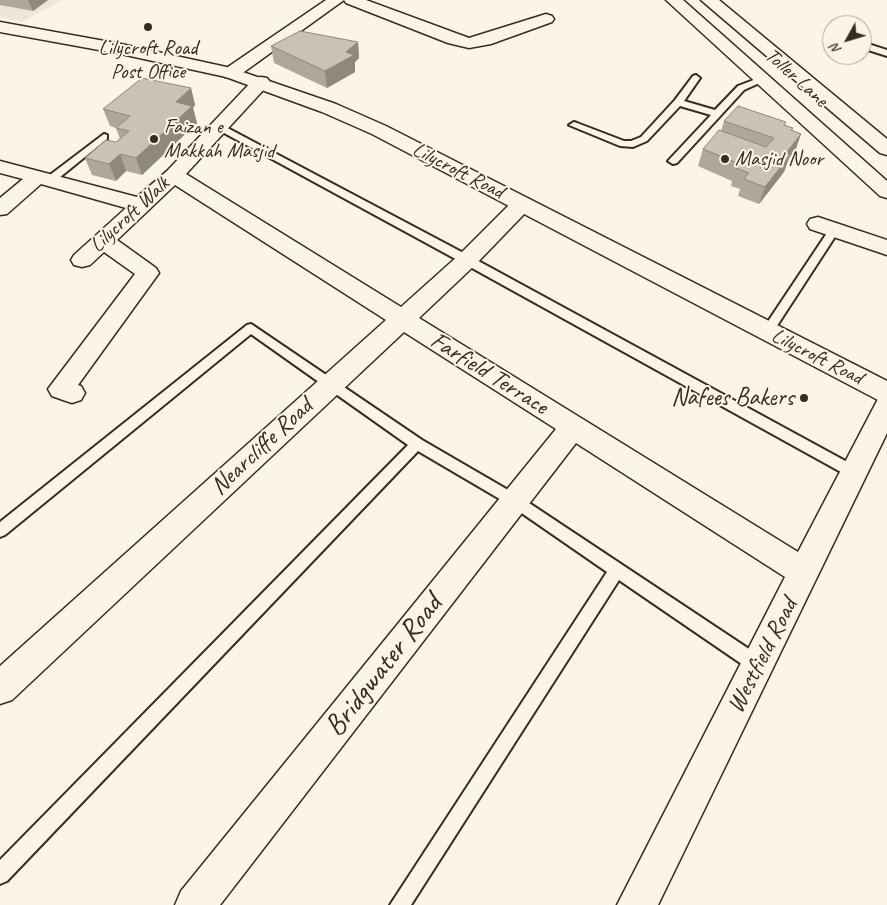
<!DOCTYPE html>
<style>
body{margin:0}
#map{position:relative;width:887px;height:905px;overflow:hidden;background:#fcf5e5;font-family:Caveat,sans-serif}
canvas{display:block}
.north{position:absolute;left:822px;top:15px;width:50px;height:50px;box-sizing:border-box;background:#fcf5e5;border:1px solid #afa495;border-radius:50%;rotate:231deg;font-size:14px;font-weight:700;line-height:20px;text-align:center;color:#3b2a1e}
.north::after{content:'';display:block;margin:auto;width:18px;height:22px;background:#3b2a1e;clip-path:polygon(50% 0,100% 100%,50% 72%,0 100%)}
</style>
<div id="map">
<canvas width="887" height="905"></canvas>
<div class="north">N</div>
</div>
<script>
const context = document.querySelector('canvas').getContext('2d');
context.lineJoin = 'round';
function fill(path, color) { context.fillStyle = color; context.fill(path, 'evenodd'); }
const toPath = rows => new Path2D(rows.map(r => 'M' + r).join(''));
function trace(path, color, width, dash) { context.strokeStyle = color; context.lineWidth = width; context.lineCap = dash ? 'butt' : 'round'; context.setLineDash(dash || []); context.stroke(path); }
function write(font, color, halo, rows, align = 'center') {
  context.font = font + ' Caveat,sans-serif'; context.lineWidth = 4; context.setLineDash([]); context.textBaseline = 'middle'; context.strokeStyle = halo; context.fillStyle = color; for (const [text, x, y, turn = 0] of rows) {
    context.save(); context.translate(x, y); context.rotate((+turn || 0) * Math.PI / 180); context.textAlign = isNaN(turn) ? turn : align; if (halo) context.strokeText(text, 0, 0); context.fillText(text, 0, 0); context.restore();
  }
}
const built = toPath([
 [0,0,62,0,22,22,0,17]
]);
const lane = toPath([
 [862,42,887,50,887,56,862,48,862,42],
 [696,75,700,78,684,101,715,110,738,86,764,76,768,79,744,90,677,163,673,164,668,161,711,115,680,106,647,141,633,147,620,146,569,125,574,122,577,123,624,141,631,141,641,137,675,100,693,76,696,75],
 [218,123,471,257,860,469,862,473,860,477,855,479,850,477,463,263,215,128,215,124,218,123],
 [104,134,107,135,107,139,54,182,46,182,46,178,104,134],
 [835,226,840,229,771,335,763,335,761,332,831,227,835,226],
 [251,324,422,440,520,497,764,659,766,665,764,671,758,673,752,671,619,580,411,905,390,905,607,572,510,505,418,451,7,881,0,884,0,860,408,445,251,334,5,535,0,537,0,522,247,325,251,324]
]);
const street = toPath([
 [326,0,344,0,237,77,231,78,225,77,222,73,225,69,326,0],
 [344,0,366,0,469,38,546,14,552,16,554,19,552,22,491,44,469,48,448,43,346,3,344,0],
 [261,77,267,78,270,82,267,86,186,174,401,307,459,255,515,199,522,198,529,199,532,204,529,209,475,265,419,318,798,552,878,399,887,396,887,433,658,905,617,905,785,577,576,443,220,905,175,905,181,891,556,429,404,332,12,700,0,704,0,666,386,320,175,185,117,240,156,268,159,273,78,385,81,386,85,393,81,400,72,403,63,400,52,396,48,389,135,274,104,252,90,265,82,267,74,265,71,260,74,255,126,208,41,184,7,214,0,215,0,198,23,179,0,173,0,161,137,197,167,171,255,78,261,77],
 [818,217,887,240,887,255,810,229,807,224,810,219,818,217]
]);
const secondary = toPath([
 [666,0,683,0,887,181,887,198,880,196,666,0],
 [701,0,719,0,887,139,887,155,880,153,701,0],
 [0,22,121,44,231,68,336,104,386,126,887,381,887,403,878,400,372,134,322,112,226,77,121,54,0,32,0,22]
]);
const wall = toPath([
 [0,0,48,0,33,11,0,5],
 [358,42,359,58,355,62,355,72,327,88,274,63,271,46],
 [191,88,195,105,193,108,197,123,142,175,126,171,116,181,92,175,85,158,116,142,120,139,116,128,110,126,103,109],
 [724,121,784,125,793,128,792,131,801,134,795,151,789,158,784,172,759,204,738,196,740,189,731,186,732,181,698,166,703,149,721,131]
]);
const shadedWall = toPath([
 [28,0,48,0,33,11],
 [358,42,359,58,355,62,355,72,327,88,325,71,346,52],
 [191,88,195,105,193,108,197,123,142,175,136,158,176,102],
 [801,134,795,151,789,158,784,172,759,204,765,187,786,153],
 [120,154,126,171,116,181,109,164]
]);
const building = toPath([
 [300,31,358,42,346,52,354,55,325,71,271,46,300,31],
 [142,78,191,88,176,102,192,106,136,158,120,154,109,164,85,158,106,140,116,142,129,131,116,128,130,116,103,109,142,78],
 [738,106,786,122,784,125,793,128,791,130,801,134,786,153,790,155,765,187,744,179,749,173,736,168,740,164,703,149,719,130,766,147,774,138,724,121,738,106]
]);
const markers = [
 [148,27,5,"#3b2a1e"],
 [154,139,5,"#3b2a1e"],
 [725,159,5,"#3b2a1e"],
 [804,398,5,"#3b2a1e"]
];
const farPoinames = [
 ["Lilycroft Road",148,48,"center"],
 ["Post Office",148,72,"center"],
 ["Faizan e",164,127],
 ["Makkah Masjid",164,151],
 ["Masjid Noor",735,159]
];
const farStreetnames = [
 ["Toller Lane",796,78,42],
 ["Lilycroft Road",458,171,27],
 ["Lilycroft Walk",130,215,-43],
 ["Lilycroft Road",817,357,27]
];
const streetNames = [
 ["Farfield Terrace",489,374,32],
 ["Nearcliffe Road",262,447,-43],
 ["Westfield Road",763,656,-63]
];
const poiNames = [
 ["Nafees Bakers",794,398]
];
const nearStreetnames = [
 ["Bridgwater Road",384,666,-52]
];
fill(built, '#eee6d6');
trace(lane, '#3b2a1e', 4);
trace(street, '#3b2a1e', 3);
trace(secondary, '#3b2a1e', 3);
fill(lane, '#fcf5e5');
fill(street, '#fcf5e5');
fill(secondary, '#fcf5e5');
fill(wall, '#afa79a');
fill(shadedWall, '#8f887d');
fill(building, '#ccc2b3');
trace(building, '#8f887d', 1);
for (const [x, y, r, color] of markers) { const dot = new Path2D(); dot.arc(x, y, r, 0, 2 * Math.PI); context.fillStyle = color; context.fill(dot); trace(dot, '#fcf5e5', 2); }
write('21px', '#3b2a1e', '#fcf5e5', farPoinames, 'left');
write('21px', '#3b2a1e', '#fcf5e5', farStreetnames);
write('25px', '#3b2a1e', '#fcf5e5', streetNames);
write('25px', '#3b2a1e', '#fcf5e5', poiNames, 'right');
write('30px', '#3b2a1e', '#fcf5e5', nearStreetnames);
</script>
